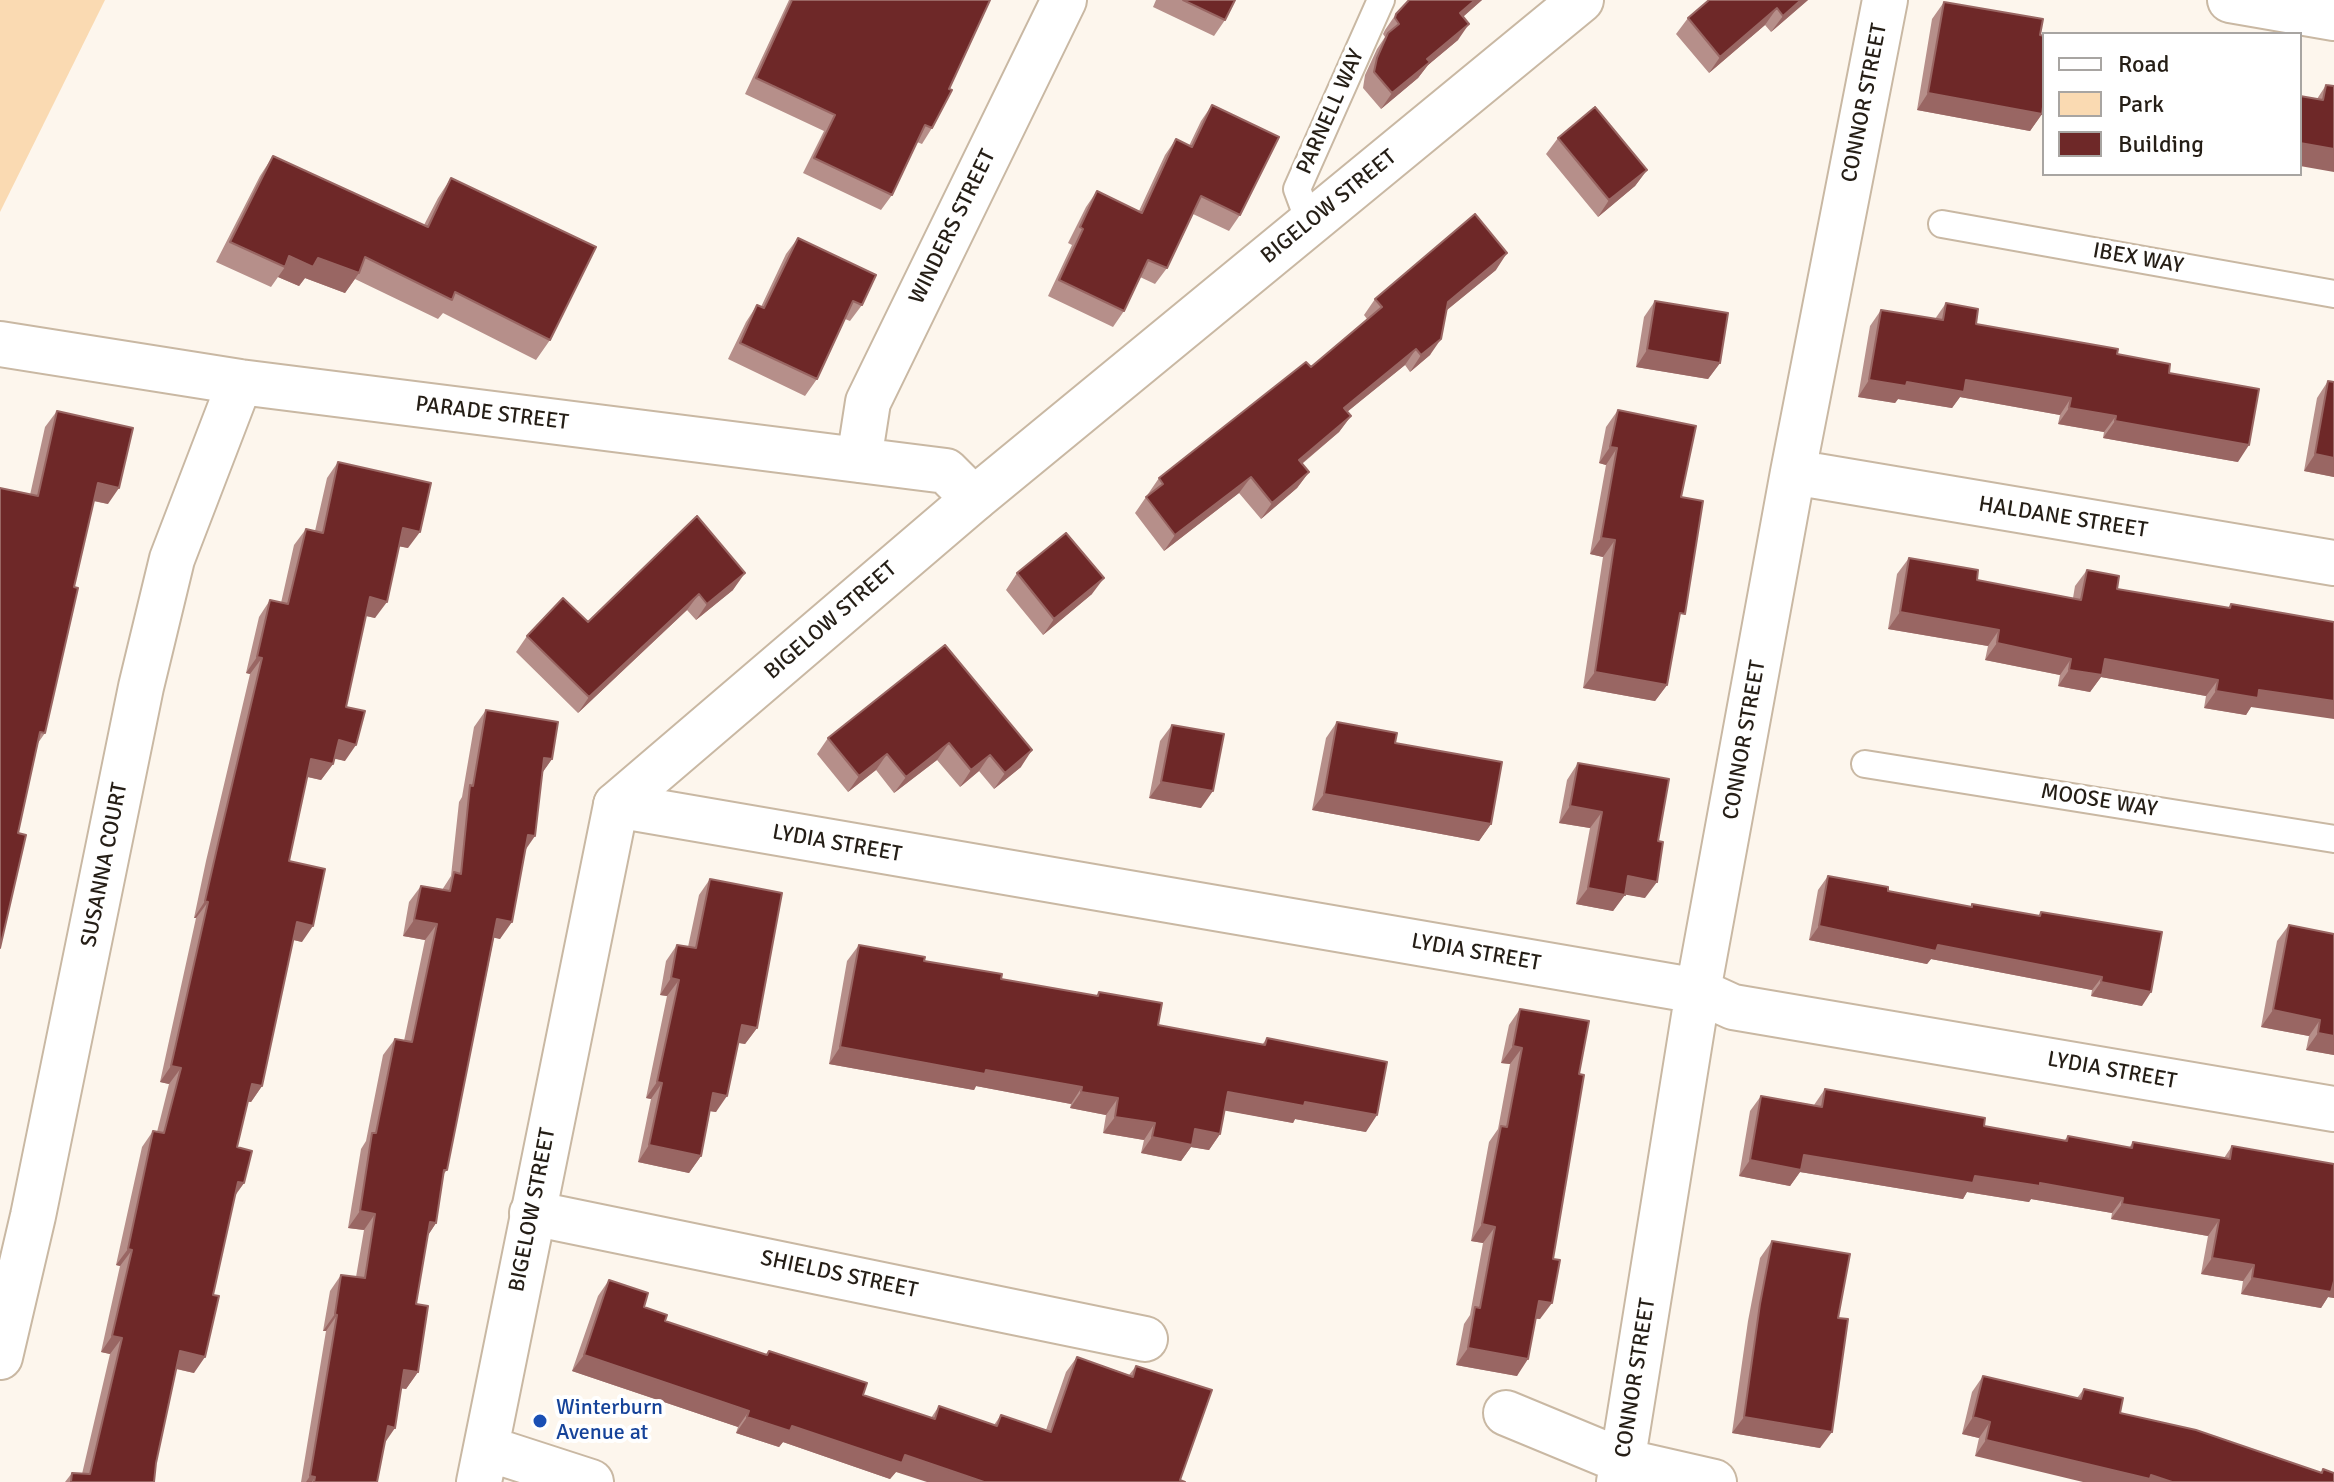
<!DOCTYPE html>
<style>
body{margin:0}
#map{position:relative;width:2334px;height:1482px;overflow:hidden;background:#fdf6ed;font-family:Signika,sans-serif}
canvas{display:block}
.legend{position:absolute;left:2042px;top:32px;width:260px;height:144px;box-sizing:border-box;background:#fff;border:2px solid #a8a5a2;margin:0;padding:10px 14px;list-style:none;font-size:24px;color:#251e16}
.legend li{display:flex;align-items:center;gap:16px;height:40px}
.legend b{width:40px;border:2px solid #a8a5a2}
</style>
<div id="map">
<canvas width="2334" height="1482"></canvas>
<ul class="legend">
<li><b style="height:10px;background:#fff"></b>Road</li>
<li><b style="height:22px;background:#fadab2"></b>Park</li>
<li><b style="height:22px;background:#6e2828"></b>Building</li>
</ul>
</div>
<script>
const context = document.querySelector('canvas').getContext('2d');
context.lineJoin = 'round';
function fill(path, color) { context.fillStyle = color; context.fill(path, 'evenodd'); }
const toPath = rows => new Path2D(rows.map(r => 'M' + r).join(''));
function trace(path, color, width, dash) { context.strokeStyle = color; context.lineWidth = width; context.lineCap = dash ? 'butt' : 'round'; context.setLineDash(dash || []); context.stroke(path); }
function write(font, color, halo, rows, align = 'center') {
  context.font = font + ' Signika,sans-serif'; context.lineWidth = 8; context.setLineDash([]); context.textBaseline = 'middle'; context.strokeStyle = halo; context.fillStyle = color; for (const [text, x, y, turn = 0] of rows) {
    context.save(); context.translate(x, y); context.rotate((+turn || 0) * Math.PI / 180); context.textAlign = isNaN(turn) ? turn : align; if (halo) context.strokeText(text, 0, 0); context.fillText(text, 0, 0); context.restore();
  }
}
const green = toPath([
 [0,0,105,0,0,212]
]);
const service = toPath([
 [1310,224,1297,189,1381,0],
 [1942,224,2334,294],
 [1865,764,2334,839]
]);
const minor = toPath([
 [2230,0,2334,18],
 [0,344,240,382,946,471,974,499],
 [859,460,868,402,1064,0],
 [1793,472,2334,563],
 [616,805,1698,991,1733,1007,2334,1109],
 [532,1213,1145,1339],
 [0,1357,33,1216,141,687,172,559,240,382],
 [1506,1413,1622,1461,1714,1482],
 [1619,1482,1698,991,1793,472,1885,0]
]);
const tertiary = toPath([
 [486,1448,591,1482],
 [479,1482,616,805,974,499,1581,0]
]);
const wall = toPath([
 [789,0,990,0,949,89,932,128,922,144,917,142,892,195,881,210,803,173,824,131,745,94],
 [1156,0,1235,0,1225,20,1214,36,1153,7],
 [1409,0,1482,0,1463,17,1458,40,1428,65,1418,78,1381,109,1363,88,1365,75,1377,49,1385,37,1383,34,1385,30,1396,14],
 [1709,0,1808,0,1771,32,1765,25,1709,73,1676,34,1688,18],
 [1944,2,2040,35,2042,114,2030,131,1917,110,1932,19],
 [2326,85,2334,86,2300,166,2317,99],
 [1212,105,1240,215,1229,231,1193,214,1167,268,1155,284,1140,277,1124,311,1113,327,1048,296,1072,245,1068,243,1086,207,1097,191,1139,211,1165,155,1176,139,1189,146,1201,121],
 [1558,138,1647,170,1635,186,1598,217,1546,154],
 [273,156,424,225,438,198,451,178,550,340,536,360,443,313,438,319,355,279,345,293,305,278,299,286,278,277,271,287,216,262,260,176],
 [798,238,862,305,850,321,845,319,817,379,805,396,728,359,746,322,757,305,761,307,786,254],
 [1496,270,1447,310,1430,355,1410,372,1405,365,1347,412,1351,416,1339,432,1302,464,1309,472,1297,488,1261,519,1239,493,1164,551,1135,513,1159,478,1311,367,1367,319,1364,315,1375,299],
 [1655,301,1720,363,1708,379,1636,367,1644,317],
 [1946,303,1976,324,2117,354,2238,462,2103,438,2104,432,2058,424,2060,415,1960,397,1952,408,1898,399,1895,403,1858,397,1870,326,1881,310,1935,319],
 [2328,381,2334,382,2334,477,2304,471,2317,398],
 [1618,410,1681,497,1678,623,1667,685,1655,701,1583,688,1603,557,1590,554,1606,465,1599,463,1606,427],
 [57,411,108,504,93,501,74,587,45,733,38,743,18,833,30,495,45,427],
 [338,462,408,548,399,546,375,618,366,616,346,707,345,761,334,758,333,764,321,780,307,777,289,861,302,942,293,940,262,1086,251,1102,248,1102,237,1147,244,1183,235,1196,194,1373,176,1369,156,1463,154,1482,82,1474,110,1354,101,1352,120,1266,116,1265,142,1147,153,1131,157,1132,169,1084,160,1082,196,918,194,918,206,861,250,674,246,673,259,617,270,600,281,603,294,545,306,529,315,531,327,478],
 [697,516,733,590,696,620,687,610,578,713,516,652,527,636,588,622],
 [1909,558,1977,580,2073,598,2075,586,2087,570,2117,589,2228,608,2231,604,2251,707,2246,715,2204,708,2206,696,2101,677,2090,692,2058,686,2060,675,1985,660,1988,646,1888,629,1897,574],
 [1017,573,1092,594,1043,635,1006,590],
 [945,645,1021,767,994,789,979,771,960,787,937,760,894,793,876,770,848,792,817,754,828,738],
 [486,710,552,759,542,773,525,851,500,939,494,937,447,1170,443,1175,436,1223,428,1235,416,1304,418,1372,406,1389,401,1388,385,1442,377,1482,301,1482,326,1331,323,1331,330,1291,341,1275,356,1277,364,1230,348,1228,361,1149,366,1141,383,1055,395,1039,404,1041,425,940,403,936,409,902,421,886,442,890,451,876,459,802,462,797,474,727],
 [1337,722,1395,743,1491,824,1479,841,1312,810,1326,738],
 [1172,725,1201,808,1149,798,1160,741],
 [1578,763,1645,898,1625,894,1613,911,1576,904,1590,828,1559,823,1567,780],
 [1828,876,1888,891,1970,907,1972,904,2039,916,2041,912,2142,1006,2091,996,2092,990,1931,959,1927,964,1809,940,1818,890],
 [710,879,757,1028,745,1044,738,1043,716,1112,710,1111,701,1156,689,1173,638,1162,651,1099,646,1098,667,996,660,995,666,961,677,945,688,947,699,895],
 [2289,925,2334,934,2334,1055,2306,1050,2309,1036,2261,1027,2277,941],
 [859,945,1001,979,1096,996,1099,992,1158,1025,1262,1045,1267,1038,1366,1132,1295,1119,1293,1123,1225,1110,1220,1134,1209,1150,1191,1147,1181,1161,1141,1153,1144,1140,1103,1133,1106,1115,1070,1108,1071,1104,976,1086,974,1090,829,1064,847,961],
 [1520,1009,1579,1074,1540,1319,1535,1319,1517,1376,1456,1365,1464,1324,1470,1315,1483,1243,1471,1241,1489,1142,1498,1129,1510,1064,1501,1063,1509,1025],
 [1825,1089,1984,1126,2064,1141,2068,1136,2129,1148,2133,1142,2224,1158,2232,1146,2334,1164,2334,1298,2328,1297,2321,1308,2241,1294,2243,1281,2201,1274,2208,1236,2111,1219,2112,1213,2031,1199,2029,1202,1967,1192,1963,1199,1800,1172,1790,1186,1739,1176,1750,1111,1761,1096,1814,1105],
 [1772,1241,1838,1318,1820,1448,1732,1433,1748,1321,1760,1258],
 [609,1280,644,1307,665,1321,766,1355,769,1351,863,1395,931,1418,939,1406,994,1425,1001,1415,1046,1430,1066,1372,1077,1357,1129,1375,1136,1366,1212,1390,896,1472,890,1479,783,1442,779,1447,736,1433,738,1427,572,1371,598,1296],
 [1983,1376,2077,1398,2084,1389,2120,1413,2321,1473,2323,1469,2334,1482,1975,1456,1979,1438,1962,1434,1972,1392],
 [72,1473,71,1482,65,1482]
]);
const shadedWall = toPath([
 [1475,0,1482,0,1449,29,1460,13],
 [1801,0,1808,0,1771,32,1783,16],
 [1777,8,1765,25,1709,73,1720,57],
 [1469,24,1458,40,1428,65,1418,78,1381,109,1392,93,1427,59],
 [1928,93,2042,114,2030,131,1917,110],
 [2300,143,2334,149,2334,172,2300,166],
 [1647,170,1635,186,1598,217,1609,200],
 [1507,253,1496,270,1437,318,1448,302],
 [289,256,318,258,359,273,345,293,305,278,299,286,278,277,285,267],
 [1441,339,1430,355,1410,372,1421,355],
 [1416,349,1405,365,1332,424,1344,408],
 [1647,350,1720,363,1708,379,1636,367],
 [1869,380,1907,382,1966,380,2071,398,2060,415,1960,397,1952,408,1898,399,1895,403,1858,397],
 [2069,408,2116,416,2104,432,2058,424],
 [1351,416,1339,432,1287,476,1299,460],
 [2115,421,2249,445,2238,462,2103,438],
 [1610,447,1617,448,1606,465,1599,463],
 [2315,454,2334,458,2334,477,2304,471],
 [1309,472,1297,488,1261,519,1272,503],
 [1251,477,1239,493,1164,551,1175,535],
 [98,483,119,488,108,504,86,499],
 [403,528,420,532,408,548,392,545],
 [1601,538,1615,540,1603,557,1590,554],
 [745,573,733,590,696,620,707,604],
 [1104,578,1092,594,1043,635,1054,619],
 [699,594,687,610,578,713,589,697],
 [370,597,387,602,375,618,358,614],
 [1900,612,1999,630,1988,646,1888,629],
 [1997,643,2071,659,2060,675,1985,660],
 [257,657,262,658,250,674,246,673],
 [2105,659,2218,680,2206,696,2101,677,2090,692,2058,686,2069,670],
 [1595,672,1667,685,1655,701,1583,688],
 [2259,690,2334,701,2334,719,2251,707,2246,715,2204,708,2216,691],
 [339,740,356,745,345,761,327,757],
 [949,743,937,760,894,793,906,777],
 [1032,750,1021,767,994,789,1005,773],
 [887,754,876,770,848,792,859,776],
 [990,755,979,771,960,787,971,770],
 [544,758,552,759,540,776],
 [311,759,333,764,321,780,300,775],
 [1161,782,1213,791,1201,808,1149,798],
 [1324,794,1491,824,1479,841,1312,810],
 [1570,806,1602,812,1590,828,1559,823],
 [528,835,535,836,524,852],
 [1628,876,1657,882,1645,898,1616,893],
 [1588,888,1625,895,1613,911,1576,904],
 [205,901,208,902,196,918,194,918],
 [497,919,512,922,500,939,486,936],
 [414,920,437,924,425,940,403,936],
 [297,922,313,926,302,942,286,938],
 [1819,926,1938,945,2102,977,2092,990,1931,959,1927,964,1809,940],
 [671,978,679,980,667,996,660,995],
 [2101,982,2151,992,2142,1006,2091,996],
 [2273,1010,2320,1020,2309,1036,2261,1027],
 [742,1025,757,1028,745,1044,730,1041],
 [2318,1033,2334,1036,2334,1055,2306,1050],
 [1513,1046,1522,1048,1510,1064,1501,1063],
 [840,1047,986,1070,1082,1087,1071,1104,976,1086,974,1090,829,1064],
 [171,1066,181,1068,169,1084,160,1082],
 [657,1082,662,1083,651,1099,646,1098],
 [252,1084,262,1086,251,1102,241,1100],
 [1081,1092,1118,1098,1106,1115,1070,1108],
 [1228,1092,1305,1102,1377,1115,1366,1132,1295,1119,1293,1123,1216,1109],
 [713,1093,727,1096,716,1112,702,1110],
 [1115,1117,1155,1123,1144,1140,1103,1133],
 [1195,1129,1220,1134,1209,1150,1191,1147,1181,1161,1141,1153,1152,1137],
 [649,1145,701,1156,689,1173,638,1162],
 [1804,1155,2040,1183,2123,1198,2112,1213,2031,1199,2029,1202,1967,1192,1963,1199,1800,1172,1790,1186,1739,1176,1750,1160],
 [238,1182,244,1183,232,1199],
 [2122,1204,2219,1220,2208,1236,2111,1219],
 [360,1211,375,1214,364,1230,348,1228],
 [430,1222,436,1223,425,1240],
 [1482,1224,1495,1227,1483,1243,1471,1241],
 [128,1249,132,1250,120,1266,116,1265],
 [2212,1258,2254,1265,2243,1281,2201,1274],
 [2252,1278,2334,1281,2334,1298,2328,1297,2321,1308,2241,1294],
 [1539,1301,1552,1303,1540,1319,1527,1317],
 [335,1314,337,1315,326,1331,323,1331],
 [112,1336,122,1338,110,1354,101,1352],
 [1468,1348,1528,1359,1517,1376,1456,1365],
 [180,1351,205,1357,194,1373,169,1367],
 [584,1355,749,1411,738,1427,572,1371],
 [404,1370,418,1372,406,1389,393,1387],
 [747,1417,792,1426,905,1455,984,1482,927,1482,896,1472,890,1479,783,1442,779,1447,736,1433],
 [1744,1417,1832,1432,1820,1448,1732,1433],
 [1973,1417,1990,1422,1979,1438,1962,1434],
 [388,1426,395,1428,384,1444],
 [1986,1440,2151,1475,2172,1482,2083,1482,1975,1456],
 [310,1476,315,1477,312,1482,306,1482]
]);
const building = toPath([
 [792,0,990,0,949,89,952,90,932,128,925,125,892,195,814,158,835,115,756,78,792,0],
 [1183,0,1235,0,1225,20,1183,0],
 [1409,0,1475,0,1460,13,1469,24,1427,59,1430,62,1392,93,1374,72,1377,58,1388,33,1399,24,1395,18,1396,14,1409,0],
 [1709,0,1801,0,1783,16,1777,8,1720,57,1688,18,1709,0],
 [1944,2,2043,19,2040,35,2044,36,2044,100,2042,114,1928,93,1944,2],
 [2326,85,2334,86,2334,149,2300,143,2300,96,2323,100,2326,85],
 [1212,105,1279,137,1240,215,1201,196,1167,268,1148,260,1124,311,1059,280,1083,229,1080,227,1097,191,1142,213,1176,139,1192,147,1212,105],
 [1595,107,1647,170,1609,200,1558,138,1595,107],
 [273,156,428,227,451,178,596,247,550,340,455,292,452,300,365,257,359,273,318,258,313,267,289,256,285,267,230,242,273,156],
 [1475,214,1507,253,1448,302,1441,339,1421,355,1416,349,1344,408,1351,416,1299,460,1309,472,1272,503,1251,477,1175,535,1146,497,1163,484,1159,478,1306,362,1311,367,1382,307,1375,299,1475,214],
 [798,238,876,275,862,305,853,301,817,379,740,343,757,305,764,308,798,238],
 [1655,301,1728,313,1720,363,1647,350,1655,301],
 [1946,303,1978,309,1976,324,2118,349,2117,354,2170,364,2169,373,2259,389,2249,445,2115,421,2116,416,2069,408,2071,398,1966,380,1964,392,1907,382,1906,386,1869,380,1881,310,1943,320,1946,303],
 [2328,381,2334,382,2334,458,2315,454,2328,381],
 [1618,410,1696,426,1681,497,1703,501,1685,614,1680,613,1667,685,1595,672,1615,540,1601,538,1617,448,1610,447,1618,410],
 [57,411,133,428,119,488,98,483,74,587,78,588,45,733,40,732,18,833,26,835,0,948,0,488,38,496,57,411],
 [338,462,431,483,420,532,403,528,387,602,370,597,346,707,365,711,356,745,339,740,333,764,311,759,289,861,325,869,313,926,297,922,262,1086,252,1084,237,1147,252,1151,244,1183,238,1182,213,1295,219,1296,205,1357,180,1351,156,1463,154,1482,71,1482,72,1473,90,1474,122,1338,112,1336,132,1250,128,1249,153,1131,164,1133,181,1068,171,1066,208,902,205,901,218,844,262,658,257,657,270,600,288,604,306,529,323,533,338,462],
 [697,516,745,573,707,604,699,594,589,697,527,636,563,598,588,622,697,516],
 [1066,533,1104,578,1054,619,1017,573,1066,533],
 [1909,558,1978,570,1977,580,2081,600,2087,570,2119,576,2117,589,2230,608,2231,604,2334,622,2334,701,2259,690,2258,698,2216,691,2218,680,2105,659,2102,675,2069,670,2071,659,1997,643,1999,630,1900,612,1909,558],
 [945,645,1032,750,1005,773,990,755,971,770,949,743,906,777,887,754,859,776,828,738,945,645],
 [486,710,558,722,552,759,544,758,535,836,528,835,512,922,497,919,447,1170,444,1170,436,1223,430,1222,416,1304,428,1306,418,1372,404,1370,395,1428,388,1426,377,1482,314,1482,315,1477,310,1476,337,1315,335,1314,341,1275,365,1278,375,1214,360,1211,372,1133,376,1133,395,1039,412,1042,437,924,414,920,421,886,450,891,454,872,461,874,470,785,473,786,486,710],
 [1337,722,1397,733,1395,743,1502,762,1491,824,1324,794,1337,722],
 [1172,725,1224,734,1213,791,1161,782,1172,725],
 [1578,763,1669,779,1658,841,1663,842,1657,882,1628,876,1625,895,1588,888,1602,812,1570,806,1578,763],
 [1828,876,1888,887,1888,891,1972,907,1972,904,2040,916,2041,912,2162,932,2151,992,2101,982,2102,977,1938,945,1936,951,1819,926,1828,876],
 [710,879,782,893,757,1028,742,1025,727,1096,713,1093,701,1156,649,1145,662,1083,657,1082,679,980,671,978,677,945,696,948,710,879],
 [2289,925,2334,934,2334,1036,2318,1033,2320,1020,2273,1010,2289,925],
 [859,945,925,957,924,961,1002,974,1001,979,1098,996,1099,992,1162,1003,1158,1025,1265,1045,1267,1038,1387,1062,1377,1115,1305,1102,1304,1106,1228,1092,1220,1134,1195,1129,1192,1145,1152,1137,1155,1123,1115,1117,1118,1098,1081,1092,1082,1087,986,1070,985,1074,840,1047,859,945],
 [1520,1009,1589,1021,1579,1074,1584,1075,1553,1259,1560,1260,1552,1303,1539,1301,1528,1359,1468,1348,1475,1307,1480,1308,1495,1227,1482,1224,1501,1126,1507,1127,1522,1048,1513,1046,1520,1009],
 [1825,1089,1985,1118,1984,1126,2067,1141,2068,1136,2132,1148,2133,1142,2230,1159,2232,1146,2334,1164,2334,1281,2331,1292,2252,1278,2254,1265,2212,1258,2219,1220,2122,1204,2123,1198,2040,1183,2040,1186,1975,1176,1973,1183,1804,1155,1801,1170,1750,1160,1761,1096,1822,1107,1825,1089],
 [1772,1241,1850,1254,1838,1318,1848,1319,1832,1432,1744,1417,1760,1304,1772,1241],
 [609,1280,648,1293,644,1307,667,1315,665,1321,767,1355,769,1351,867,1383,863,1395,935,1419,939,1406,997,1426,1001,1415,1051,1432,1077,1357,1133,1377,1136,1366,1212,1390,1180,1480,1185,1482,984,1482,905,1455,902,1463,792,1426,790,1431,747,1417,749,1411,584,1355,609,1280],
 [1983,1376,2081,1399,2084,1389,2123,1398,2120,1413,2196,1430,2322,1473,2323,1469,2334,1473,2334,1482,2172,1482,2151,1475,2150,1479,1986,1440,1990,1422,1973,1417,1983,1376]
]);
const markers = [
 [540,1421,8,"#1a4fb4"]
];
const streetNames = [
 ["CONNOR STREET",1865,103,-79],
 ["PARNELL WAY",1331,112,-66],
 ["BIGELOW STREET",1329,207,-39],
 ["WINDERS STREET",953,227,-64],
 ["IBEX WAY",2138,259,10],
 ["PARADE STREET",492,414,7],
 ["HALDANE STREET",2063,518,9],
 ["BIGELOW STREET",831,621,-41],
 ["CONNOR STREET",1745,740,-80],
 ["MOOSE WAY",2099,801,9],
 ["LYDIA STREET",837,844,10],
 ["SUSANNA COURT",105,865,-79],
 ["LYDIA STREET",1476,953,10],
 ["LYDIA STREET",2112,1071,10],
 ["BIGELOW STREET",533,1210,-79],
 ["SHIELDS STREET",839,1275,12],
 ["CONNOR STREET",1636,1378,-81]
];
const transitNames = [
 ["Winterburn",556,1408],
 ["Avenue at",556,1433]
];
fill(green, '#fadab2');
trace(service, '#c9b8a3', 30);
trace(minor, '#c9b8a3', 48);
trace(tertiary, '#c9b8a3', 48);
trace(service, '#fff', 26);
trace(minor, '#fff', 44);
trace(tertiary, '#fff', 44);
fill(wall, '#b68f8a');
fill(shadedWall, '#996663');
fill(building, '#6e2828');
trace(building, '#996663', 2);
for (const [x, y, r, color] of markers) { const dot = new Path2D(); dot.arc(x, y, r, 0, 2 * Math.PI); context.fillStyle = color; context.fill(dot); trace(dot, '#fff', 3); }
write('22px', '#251e16', '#fff', streetNames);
write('22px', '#164399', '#fff', transitNames, 'left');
</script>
